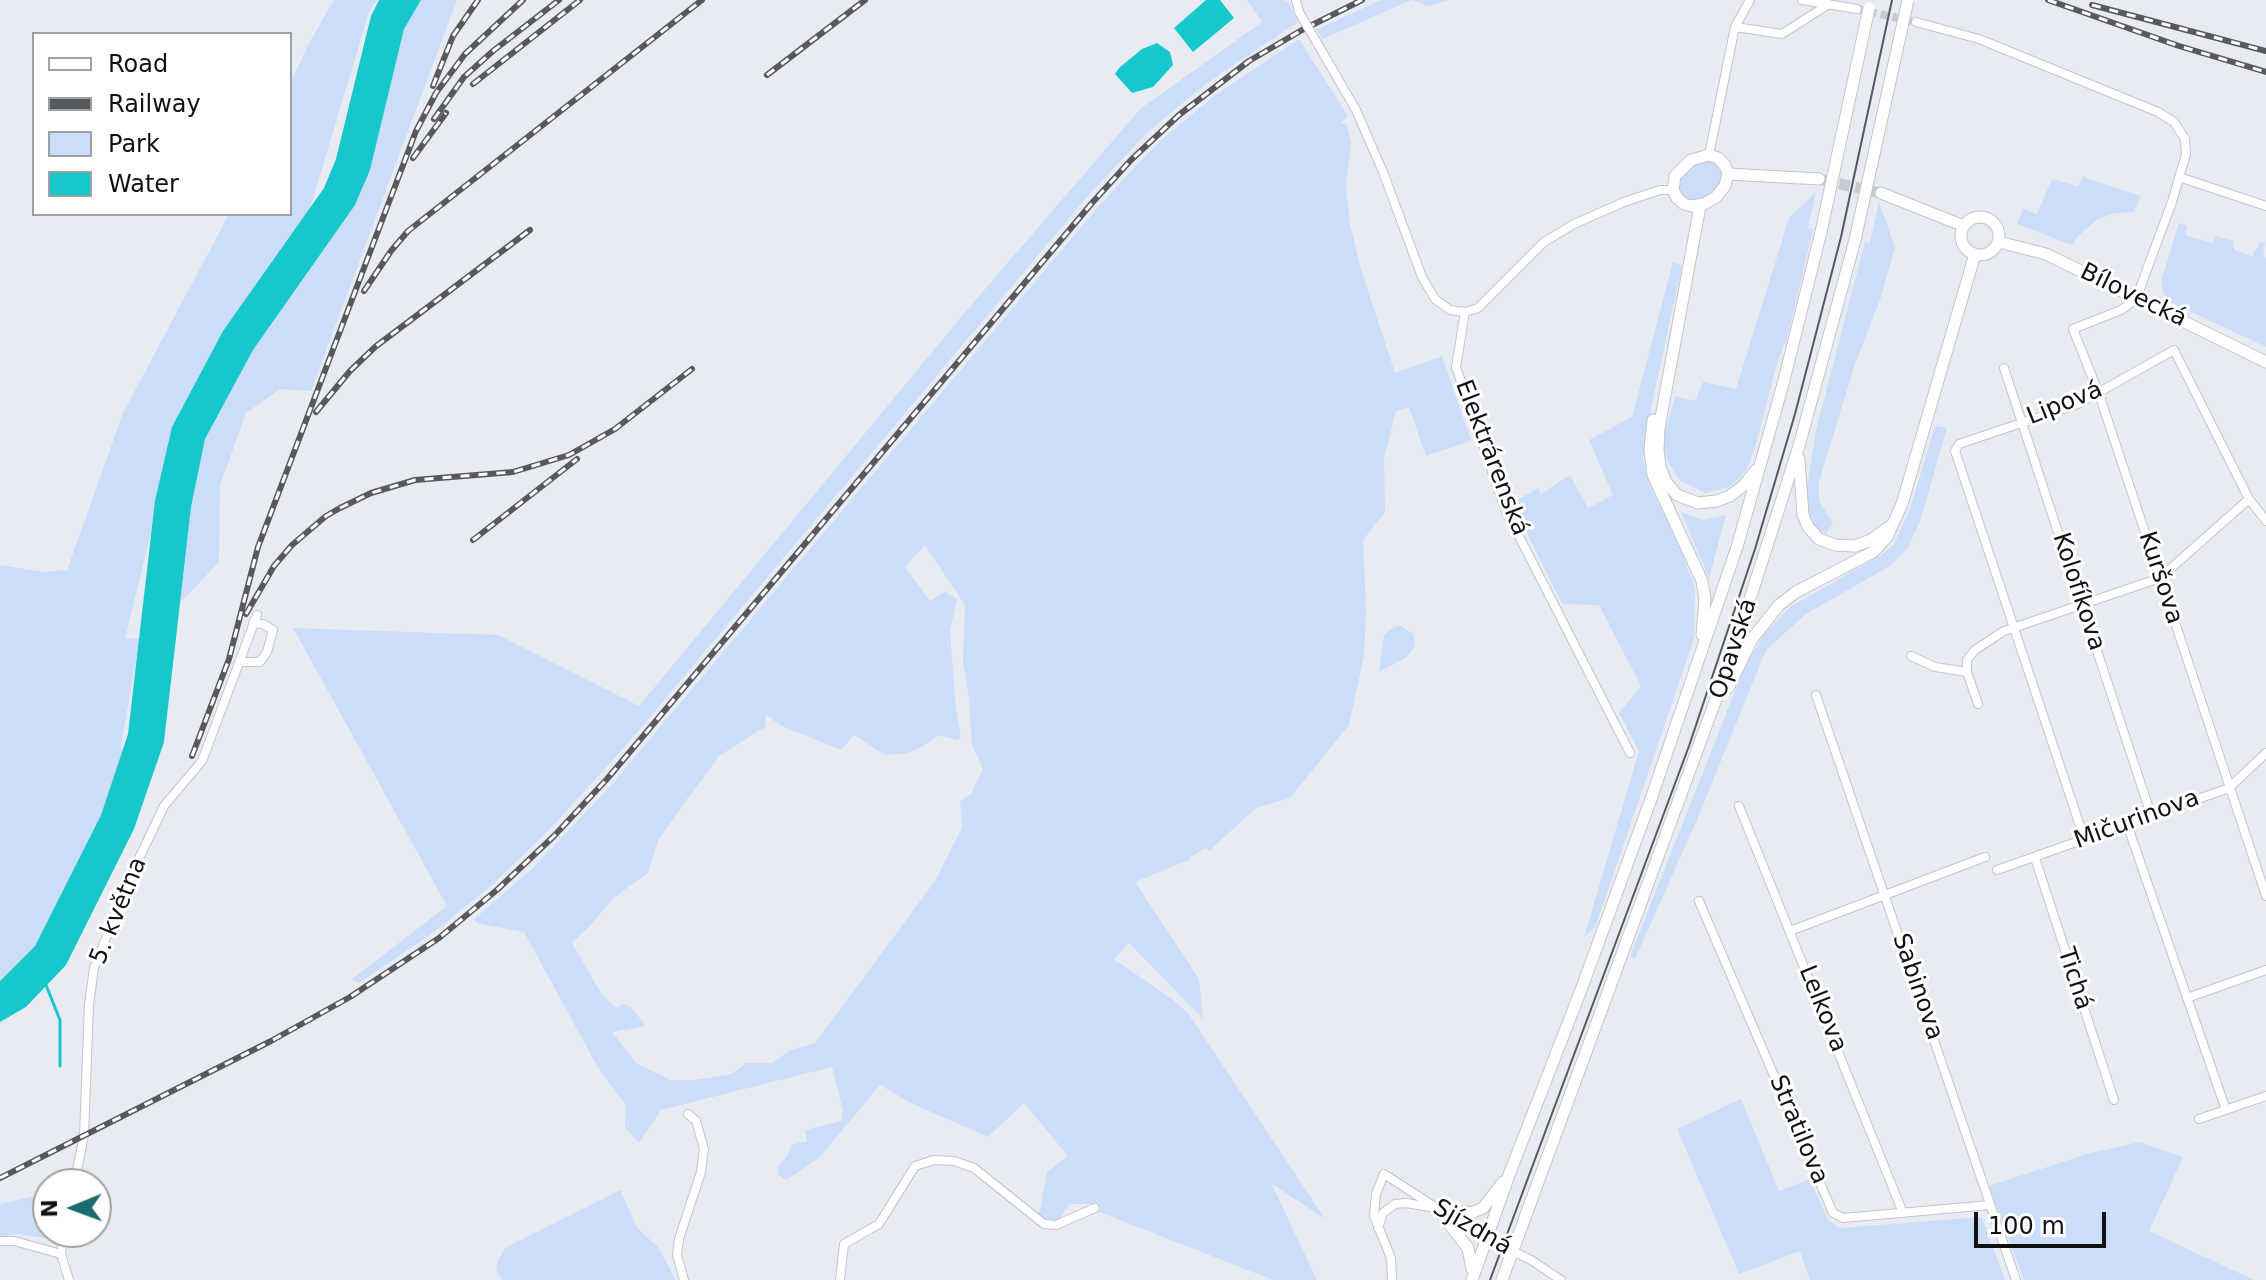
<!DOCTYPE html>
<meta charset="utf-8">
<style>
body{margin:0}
#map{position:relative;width:2266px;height:1280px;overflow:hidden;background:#e8ecf2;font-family:"DejaVu Sans",sans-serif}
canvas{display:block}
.legend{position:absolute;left:32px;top:32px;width:260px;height:184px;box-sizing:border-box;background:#fff;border:2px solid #9fa0a1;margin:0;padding:10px 14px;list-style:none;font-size:24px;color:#0f1113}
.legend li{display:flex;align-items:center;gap:16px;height:40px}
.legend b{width:40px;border:2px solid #9fa0a1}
.north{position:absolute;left:32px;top:1168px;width:80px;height:80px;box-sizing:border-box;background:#fff;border:2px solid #9fa0a1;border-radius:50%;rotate:269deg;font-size:22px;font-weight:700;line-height:32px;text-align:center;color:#0f1113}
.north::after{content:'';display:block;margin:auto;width:28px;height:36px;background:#1d6a6c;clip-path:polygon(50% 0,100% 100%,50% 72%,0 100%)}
.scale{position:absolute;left:1974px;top:1212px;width:132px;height:36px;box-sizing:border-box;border:4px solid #0f1113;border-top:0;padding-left:10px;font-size:24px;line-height:28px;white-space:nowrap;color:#0f1113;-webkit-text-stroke:6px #fff;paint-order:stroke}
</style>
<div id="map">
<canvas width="2266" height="1280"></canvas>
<ul class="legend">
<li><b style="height:10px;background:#fff"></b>Road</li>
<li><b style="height:10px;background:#575a5d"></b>Railway</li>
<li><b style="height:22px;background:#cbddf8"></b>Park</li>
<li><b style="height:22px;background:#16c7cb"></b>Water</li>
</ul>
<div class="north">N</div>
<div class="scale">100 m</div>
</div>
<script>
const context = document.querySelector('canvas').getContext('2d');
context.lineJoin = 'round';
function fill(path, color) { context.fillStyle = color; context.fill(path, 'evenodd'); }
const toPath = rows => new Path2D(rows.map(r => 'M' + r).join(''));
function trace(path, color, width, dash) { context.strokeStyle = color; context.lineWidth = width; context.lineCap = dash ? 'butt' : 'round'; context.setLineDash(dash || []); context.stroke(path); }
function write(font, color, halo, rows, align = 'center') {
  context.font = font + ' "DejaVu Sans",sans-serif'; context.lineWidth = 6; context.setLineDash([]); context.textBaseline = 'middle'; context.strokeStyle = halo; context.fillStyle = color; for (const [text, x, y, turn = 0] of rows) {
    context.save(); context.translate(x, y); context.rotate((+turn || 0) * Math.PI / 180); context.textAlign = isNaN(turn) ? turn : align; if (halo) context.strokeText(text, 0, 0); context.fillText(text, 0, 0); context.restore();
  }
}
const green = toPath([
 [334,0,377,0,369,12,311,205,302,228,161,491,125,639,140,638,121,745,122,752,101,815,35,946,0,981,0,565,43,572,67,570,123,413,229,214,290,214,290,84,308,45],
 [421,0,457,0,311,391,280,389,246,413,220,485,219,562,180,603,191,507,205,439,253,350,355,205,370,170,404,29],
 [1247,0,1284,0,1289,3,1298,22,1207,83,1150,130,1126,155,1086,198,629,742,548,831,493,884,434,932,359,983,352,979,447,906,293,628,498,635,639,706,962,316,1140,109,1262,22],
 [1381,0,1450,0,1429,6,1411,0,1323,39,1316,30],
 [1299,39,1348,116,1341,123,1347,124,1351,143,1346,186,1350,223,1360,266,1395,373,1442,356,1471,441,1426,456,1409,407,1396,411,1384,459,1385,512,1363,540,1366,611,1364,656,1349,725,1290,798,1256,808,1209,851,1206,848,1190,857,1191,859,1135,882,1199,979,1203,1019,1129,943,1114,959,1172,999,1188,1013,1325,1219,1271,1183,1317,1280,1273,1280,1097,1211,1092,1204,1070,1204,1058,1221,1045,1219,1039,1214,1047,1172,1068,1156,1024,1103,988,1137,911,1103,880,1085,819,1158,786,1180,778,1174,778,1166,787,1157,791,1145,807,1141,805,1130,841,1121,843,1111,832,1067,661,1110,639,1143,625,1128,626,1106,596,1064,524,932,480,924,473,920,533,868,612,784,1097,208,1137,165,1160,141,1215,95],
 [925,545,965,605,963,661,969,698,972,745,983,769,971,794,960,801,962,828,935,881,815,1043,790,1050,772,1063,746,1063,732,1074,695,1080,671,1080,637,1064,612,1032,646,1026,631,1007,623,1004,616,1008,602,995,572,943,590,926,613,898,648,873,658,840,719,756,765,727,766,715,780,725,841,750,854,735,885,755,904,754,921,747,939,735,957,740,961,738,956,709,950,631,957,599,945,592,930,601,905,567],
 [1709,160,1720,168,1722,180,1719,186,1705,198,1692,201,1686,199,1680,192,1680,179,1694,164],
 [2083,177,2141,196,2134,212,2115,213,2098,219,2078,236,2072,245,2017,224,2023,209,2037,214,2052,179,2077,186],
 [1816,192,1808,228,1813,230,1787,338,1778,360,1755,447,1747,469,1730,487,1706,493,1680,481,1668,462,1662,442,1675,396,1695,401,1703,382,1736,389,1789,218],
 [1879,202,1895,247,1881,297,1854,367,1819,482,1819,501,1833,523,1826,534,1818,530,1810,517,1806,494,1816,430,1865,242,1870,243],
 [2179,223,2187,226,2185,235,2213,243,2216,236,2234,241,2234,250,2252,256,2260,242,2265,243,2266,240,2263,254,2266,259,2266,347,2168,301,2162,289,2162,278],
 [1673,262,1682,266,1649,417,1643,458,1649,484,1681,551,1695,588,1694,639,1595,928,1584,937,1639,751,1619,713,1641,686,1599,605,1562,604,1512,503,1538,488,1541,494,1570,475,1588,508,1613,495,1589,440,1632,417],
 [1935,426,1947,428,1920,522,1907,549,1890,566,1806,614,1766,650,1697,820,1635,959,1630,956,1745,666,1765,633,1790,607,1881,555,1894,544,1910,509],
 [1681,512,1702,520,1726,515,1709,578],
 [1401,626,1413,634,1415,646,1406,658,1379,672,1384,635,1394,627],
 [1741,1099,1779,1191,1810,1179,1828,1220,1840,1228,1982,1217,2005,1280,1810,1280,1800,1251,1739,1274,1677,1129],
 [2140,1142,2183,1157,2149,1231,2254,1280,2024,1280,1989,1186,2090,1153],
 [620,1190,638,1229,658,1247,676,1280,502,1280,496,1270,498,1261,505,1248],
 [48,1193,45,1238,18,1234,0,1237,0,1204]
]);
const water = toPath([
 [379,0,421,0,404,29,370,170,355,205,253,350,205,439,191,507,164,742,134,829,66,965,26,1007,0,1022,0,981,35,946,101,815,128,734,155,501,172,427,223,331,324,188,336,159,371,16],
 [1206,0,1220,0,1234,18,1193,52,1174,28],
 [1157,43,1170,52,1173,65,1153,87,1132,93,1115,74,1119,68,1142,49]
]);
const stream = toPath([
 [46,985,60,1020,60,1066]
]);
const streetTunnel = toPath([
 [1857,9,1916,22]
]);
const secondaryTunnel = toPath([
 [1823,180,1881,193]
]);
const street = toPath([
 [1296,0,1299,12],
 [1802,0,1857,9],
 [1916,22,1979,39,2158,112,2174,122,2185,139,2186,154,2172,202,2136,299,2121,310,2073,329,2099,394,2266,896],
 [1735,27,1782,34,1829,4],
 [1316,41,1356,110,1383,172,1422,277,1435,299,1450,310,1465,312,1478,308,1544,242,1574,224,1624,202,1660,190,1673,190],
 [1709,155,1735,27,1750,0],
 [2179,177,2266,206],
 [1465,312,1456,367,1505,509,1630,753],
 [2004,368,2151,815],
 [1911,656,1935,667,1967,672],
 [239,662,260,662,267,652,273,630,263,624,253,623],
 [1816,695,2016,1280],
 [1978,704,1967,672,1967,660,1975,650,2004,631,2160,578,2249,499],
 [1739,806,1903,1213],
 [2127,824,2226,1110],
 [2084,838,1955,451,1959,444,2078,404,2174,350,2249,499,2266,521],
 [2035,858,2114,1100],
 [1997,870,2229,788,2266,753],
 [1699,901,1833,1213,1843,1218,1990,1205],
 [1790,931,1985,857],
 [2187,998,2266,970],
 [2199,1119,2266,1096],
 [74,1184,84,1136,89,1005,94,968,132,873,164,806,202,761,257,615],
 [1378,1228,1383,1213,1395,1204,1406,1203,1430,1207],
 [64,1232,61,1254,69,1280],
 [0,1241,14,1241,61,1254],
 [684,1280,677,1255,679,1239,701,1172,704,1149,696,1121,688,1114],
 [840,1280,844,1244,879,1224,915,1166,934,1160,954,1161,974,1168,1044,1224,1056,1225,1095,1208],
 [1392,1280,1391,1258,1374,1216,1376,1194,1384,1174,1477,1234,1531,1260,1561,1280]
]);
const secondary = toPath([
 [1709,155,1718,158,1725,165,1728,174,1725,186,1716,197,1704,204,1692,206,1684,204,1677,198,1673,190,1675,176,1691,160,1709,155],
 [1728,174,1819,179],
 [1881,193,1964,226],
 [1700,206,1659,428,1658,450,1660,467,1666,482,1677,495,1698,503,1716,501,1730,496,1744,485,1756,470],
 '1961 236a19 19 0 1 1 38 0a19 19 0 1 1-38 0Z',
 [1999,242,2046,254,2266,362],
 [1653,420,1650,450,1653,475,1702,581,1705,599,1702,635],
 [1799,459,1803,515,1808,527,1819,539,1835,545,1855,546,1871,540,1889,527],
 [1728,688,1752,639,1779,605,1796,592,1873,552,1887,537,1902,504,1975,254],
 [1437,1209,1471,1213,1483,1208,1503,1182],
 [1437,1209,1468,1248,1472,1269],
 [1472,1280,1509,1175,1581,990,1651,799,1737,547,1783,384,1821,232],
 [1502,1280,1730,661,1799,446,1855,240]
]);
const tram = toPath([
 [1490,1280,1689,746,1755,549,1795,414,1841,237,1892,0]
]);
const rail = toPath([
 [2048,0,2179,46,2266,72],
 [2092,5,2266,51],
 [767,75,865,0],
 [473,84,580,0],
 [433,86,453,36,478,0],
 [434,119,464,77,493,51,559,0],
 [413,158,446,113],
 [364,291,391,251,408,231,702,0],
 [316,412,350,371,375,347,530,230],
 [473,540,577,459],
 [246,614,274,566,292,545,326,516,340,508,371,493,415,480,513,472,569,455,615,429,692,369],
 [192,756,229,659,258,547,416,131,436,93,465,54,523,0],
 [0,1178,271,1041,350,997,439,938,498,889,554,836,607,779,1092,203,1131,160,1179,115,1249,61,1302,30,1362,0]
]);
const streetBridge = toPath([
 [1299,12,1316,41]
]);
const secondaryBridge = toPath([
 [1821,232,1869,8],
 [1855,240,1908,0]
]);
const streetNames = [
 ["Bílovecká",2133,296,26],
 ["Lipová",2065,404,-22],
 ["Elektrárenská",1491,458,69],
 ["Kuršova",2160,578,72],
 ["Kolofíkova",2078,592,72],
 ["Opavská",1734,649,-72],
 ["Mičurinova",2137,820,-20],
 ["5. května",119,911,-68],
 ["Tichá",2074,979,72],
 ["Sabinova",1917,987,71],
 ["Lelkova",1822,1009,68],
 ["Stratilova",1798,1130,67],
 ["Sjízdná",1472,1228,30]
];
fill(green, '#cbddf8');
fill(water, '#16c7cb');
trace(stream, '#16c7cb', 3);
trace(streetTunnel, '#c7cbd1', 8, [8, 4]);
trace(secondaryTunnel, '#c7cbd1', 11, [11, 5.5]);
trace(street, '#c1c4ca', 10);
trace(secondary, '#c1c4ca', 13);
trace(street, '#fff', 8);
trace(secondary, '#fff', 11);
trace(tram, '#575a5d', 2);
trace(rail, '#575a5d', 6);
trace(rail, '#fff', 3, [9]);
trace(streetBridge, '#c1c4ca', 10, []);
trace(secondaryBridge, '#c1c4ca', 13, []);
trace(streetBridge, '#fff', 8);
trace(secondaryBridge, '#fff', 11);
write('24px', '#0f1113', '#fff', streetNames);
</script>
